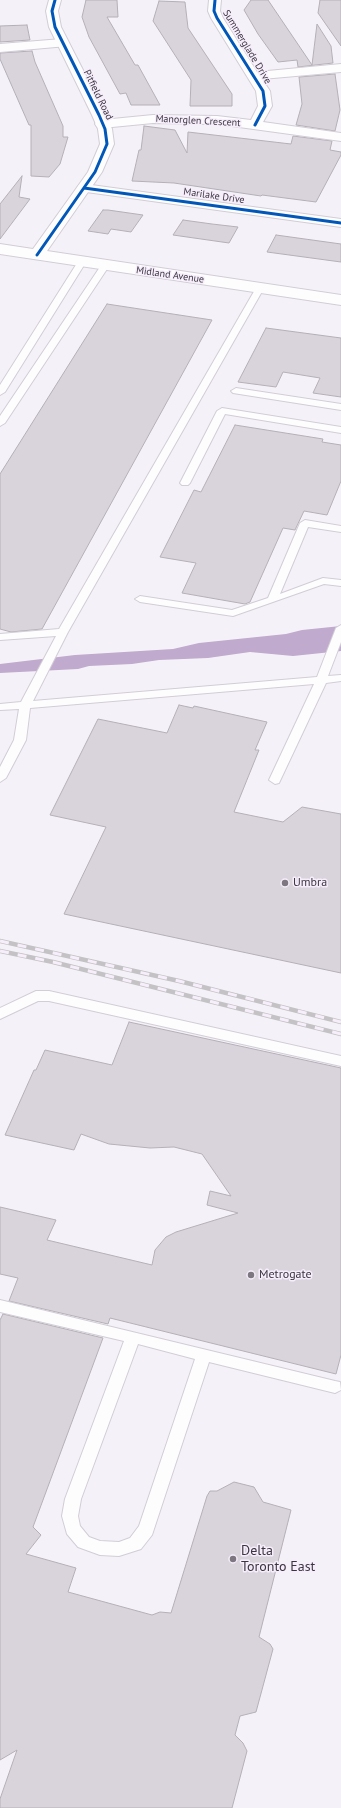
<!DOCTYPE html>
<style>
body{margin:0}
canvas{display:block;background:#f5f1f8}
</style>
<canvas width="341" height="1808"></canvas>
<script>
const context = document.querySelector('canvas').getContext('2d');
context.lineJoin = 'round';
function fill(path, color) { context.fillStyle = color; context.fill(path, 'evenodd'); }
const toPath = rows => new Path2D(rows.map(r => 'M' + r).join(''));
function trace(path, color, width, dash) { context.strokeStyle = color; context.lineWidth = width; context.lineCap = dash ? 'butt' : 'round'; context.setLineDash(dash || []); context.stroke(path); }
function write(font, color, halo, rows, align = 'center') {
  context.font = font + ' "PT Sans",sans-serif'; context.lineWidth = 3; context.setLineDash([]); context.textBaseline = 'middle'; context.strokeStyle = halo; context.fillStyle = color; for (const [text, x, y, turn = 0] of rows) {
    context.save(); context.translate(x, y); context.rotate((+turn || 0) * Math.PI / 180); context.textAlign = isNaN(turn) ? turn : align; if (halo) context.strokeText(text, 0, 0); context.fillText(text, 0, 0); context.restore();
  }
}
const water = toPath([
 [341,626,341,651,293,656,250,652,208,658,159,660,132,664,89,666,78,669,0,673,0,664,75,655,173,649,199,643,286,634,302,630]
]);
const building = toPath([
 [86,0,117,0,118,17,107,17,135,65,138,65,160,105,131,105,126,93,120,94,89,37,82,17,86,0],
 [251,0,268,0,312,65,317,24,331,46,333,63,298,67,297,60,278,62,258,34,244,10,251,0],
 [320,0,341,0,341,46,318,13,320,0],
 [159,1,185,2,188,28,232,94,232,106,190,106,191,80,153,21,159,1],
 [27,25,30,40,0,42,0,26,27,25],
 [32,51,35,62,63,126,63,137,68,137,60,164,49,177,31,176,31,125,29,125,0,59,0,53,32,51],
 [335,74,340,110,335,131,296,125,302,104,299,77,335,74],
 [144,126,175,130,187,153,188,132,291,144,293,136,332,141,330,150,341,152,341,155,316,202,262,195,261,196,174,183,132,181,139,150,141,150,144,126],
 [22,176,19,197,30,199,0,239,0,204,22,176],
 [103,210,108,210,143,215,131,232,111,229,108,234,88,231,103,210],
 [183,220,212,224,238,227,229,243,173,235,183,220],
 [276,235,341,244,341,262,267,252,276,235],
 [107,304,212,320,42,629,11,632,0,629,0,474,107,304],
 [266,328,341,338,341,397,313,393,320,378,283,372,276,387,238,382,266,328],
 [235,425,323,439,322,442,341,445,341,481,327,515,304,511,295,530,283,528,250,602,245,604,182,593,196,563,160,557,194,490,201,492,235,425],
 [179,705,193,708,194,706,267,722,255,750,259,750,234,812,283,822,302,807,341,814,341,973,64,914,106,827,50,815,98,719,167,733,179,705],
 [129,1022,341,1068,341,1355,336,1374,110,1318,108,1324,9,1301,18,1278,0,1274,0,1207,56,1220,47,1240,152,1265,155,1250,166,1237,176,1232,238,1213,207,1205,210,1191,231,1196,202,1154,174,1147,150,1148,109,1144,81,1134,74,1150,5,1135,34,1070,36,1070,45,1050,112,1065,129,1022],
 [3,1314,103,1338,33,1527,41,1535,26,1554,76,1568,68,1592,152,1615,160,1612,171,1613,207,1496,210,1491,217,1491,234,1482,254,1487,263,1502,291,1510,259,1637,270,1644,273,1649,256,1712,240,1716,235,1735,243,1743,247,1751,232,1808,0,1808,0,1799,17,1750,0,1760,0,1320,3,1314]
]);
const lane = toPath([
 [79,260,82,260,86,262,5,392,0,395,0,385,79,260],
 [102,264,108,264,109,266,5,423,0,426,0,416,102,264],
 [260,285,264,288,68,632,33,701,317,677,336,628,341,625,341,642,328,676,341,675,341,681,326,683,279,783,275,784,269,780,314,684,30,708,26,740,6,778,0,782,0,767,14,740,19,709,0,710,0,704,21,702,56,636,0,640,0,634,59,629,256,288,260,285],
 [236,388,341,404,341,410,233,393,231,391,236,388],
 [222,408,341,427,341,433,225,414,190,483,188,485,182,485,180,483,217,411,222,408],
 [305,520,341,526,341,532,308,527,280,594,323,578,341,580,341,586,324,584,233,616,140,602,135,599,140,596,232,610,268,598,300,523,305,520],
 [36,991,49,991,341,1056,341,1066,49,1001,38,1001,0,1019,0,1008,36,991],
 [0,1300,335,1381,340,1382,341,1390,335,1393,209,1362,152,1535,141,1549,119,1556,100,1555,78,1547,67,1534,62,1516,65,1499,124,1341,0,1312,0,1300],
 [138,1344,195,1359,139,1526,130,1538,119,1542,100,1541,89,1537,80,1526,78,1516,81,1499,138,1344]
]);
const street = toPath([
 [209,0,221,0,220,11,223,18,257,72,341,64,341,72,262,79,270,91,272,106,263,122,341,133,341,141,217,124,153,123,102,128,97,127,95,124,97,121,102,120,153,115,217,116,251,120,258,106,256,91,211,18,208,11,209,0],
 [62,39,68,43,67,46,0,52,0,44,62,39],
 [84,184,341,219,341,227,79,191,77,188,79,185,84,184]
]);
const secondary = toPath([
 [49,0,61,0,58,11,61,27,106,115,112,129,114,144,102,172,47,251,341,295,341,305,0,254,0,244,33,249,88,172,100,144,98,129,92,115,49,27,46,11,49,0]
]);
const rail = toPath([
 [0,941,179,981,341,1022],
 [0,951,53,962,341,1034]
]);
const cycleway = toPath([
 [215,0,214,11,217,18,263,91,265,106,255,125],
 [84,188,341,223],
 [37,255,95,172,107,144,105,129,99,115,55,27,52,11,55,0]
]);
const markers = [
 [285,883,4,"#7d7781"],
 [251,1275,4,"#7d7781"],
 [233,1559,4,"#7d7781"]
];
const farStreetnames = [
 ["Summerglade Drive",247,47,59],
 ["Pitfield Road",98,95,64],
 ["Manorglen Crescent",198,121,3],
 ["Marilake Drive",214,196,8],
 ["Midland Avenue",170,275,8]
];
const poiNames = [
 ["Umbra",293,883],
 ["Metrogate",259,1275]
];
const nearPoinames = [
 ["Delta",241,1551],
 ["Toronto East",241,1567]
];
fill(water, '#c0aacd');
fill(building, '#d9d3dc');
trace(building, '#b5b0b8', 1);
trace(lane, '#d2cdd6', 2);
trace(street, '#d2cdd6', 2);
trace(secondary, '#d2cdd6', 2);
fill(lane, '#fefdfe');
fill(street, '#fefdfe');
fill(secondary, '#fefdfe');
trace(rail, '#c4c2c4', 4.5);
trace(rail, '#f6eefb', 3, [9]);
trace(cycleway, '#0057b8', 3);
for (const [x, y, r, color] of markers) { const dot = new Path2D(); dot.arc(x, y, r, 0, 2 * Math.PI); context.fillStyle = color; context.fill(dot); trace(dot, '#f6eefb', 1.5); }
write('10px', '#3c3541', '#f6eefb', farStreetnames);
write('12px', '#3c3541', '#f6eefb', poiNames, 'left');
write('14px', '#3c3541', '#f6eefb', nearPoinames, 'left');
</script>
